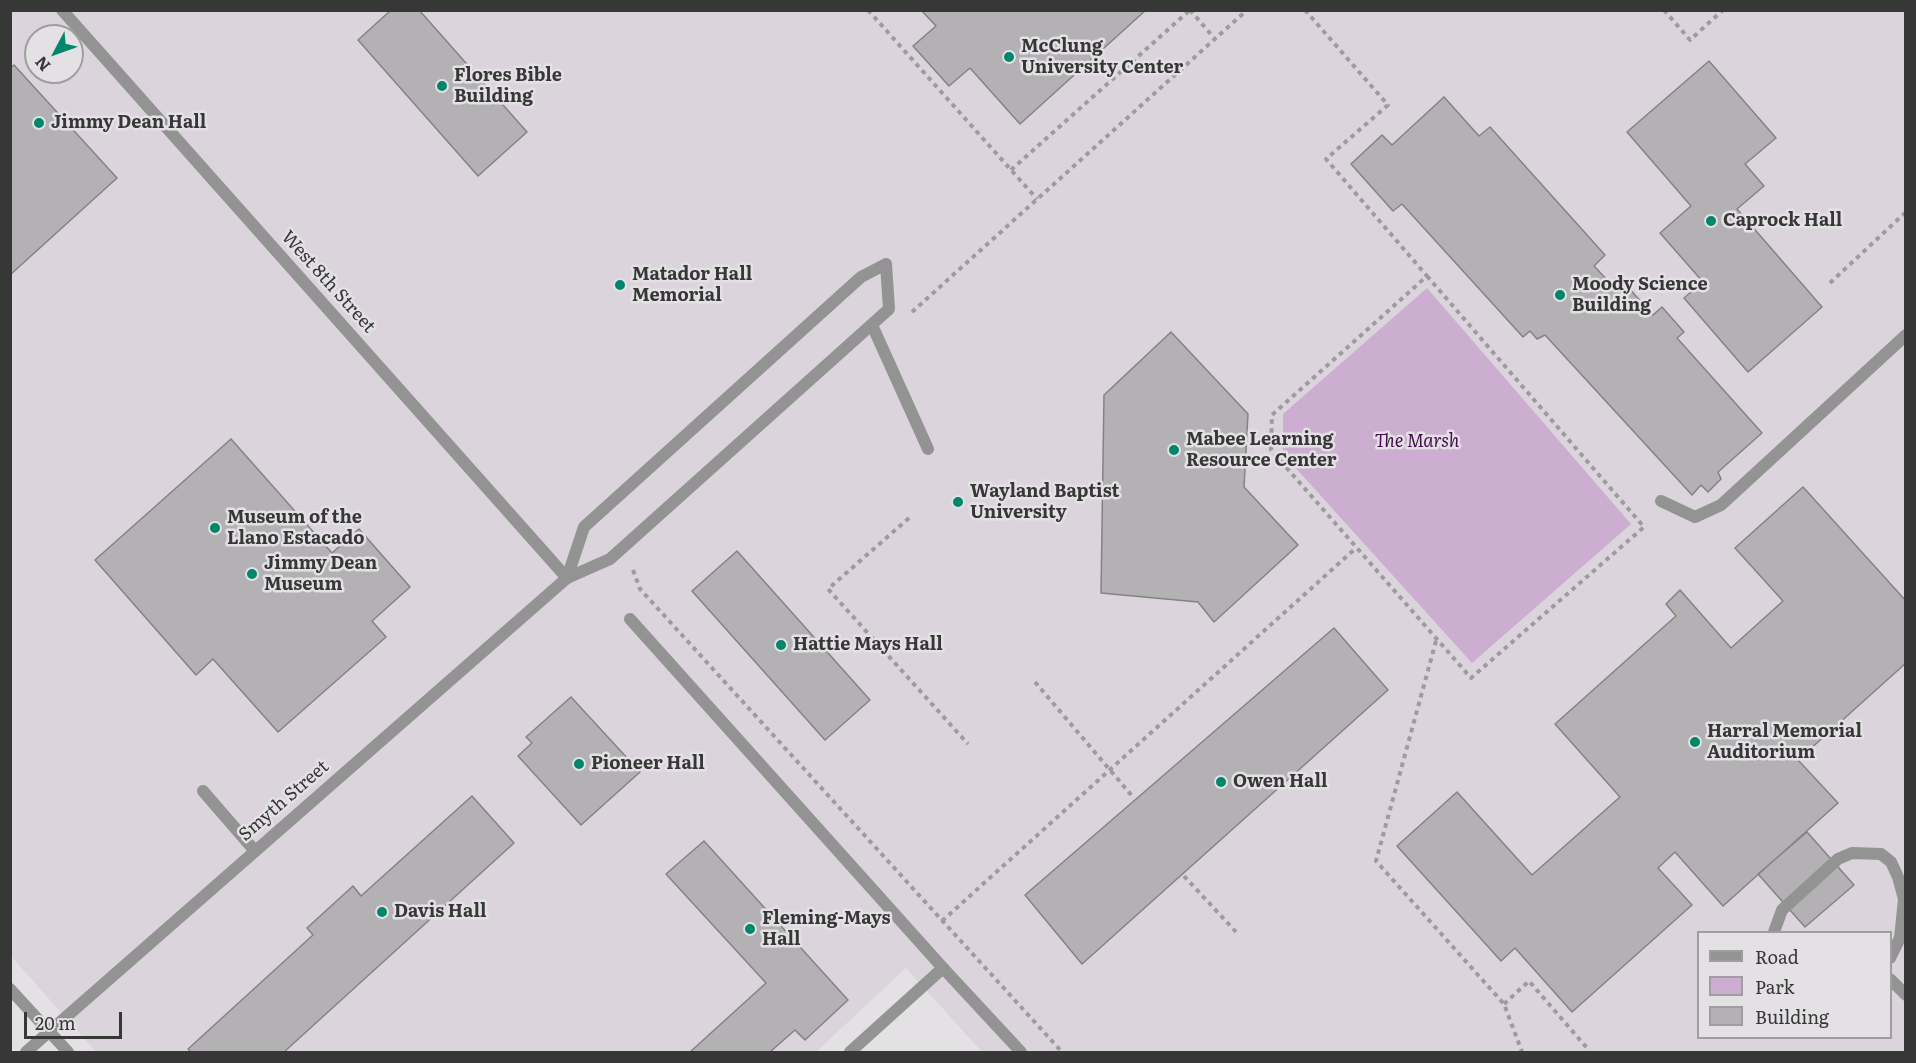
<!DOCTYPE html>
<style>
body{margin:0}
#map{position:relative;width:1916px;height:1063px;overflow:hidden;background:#e3e1e4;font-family:Literata,serif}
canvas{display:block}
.frame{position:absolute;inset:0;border:12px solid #383738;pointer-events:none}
.legend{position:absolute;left:1697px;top:931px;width:195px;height:108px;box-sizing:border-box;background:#e3e1e4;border:2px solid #9f9d9f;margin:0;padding:8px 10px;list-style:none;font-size:18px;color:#383738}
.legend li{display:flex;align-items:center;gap:12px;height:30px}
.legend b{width:30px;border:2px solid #9f9d9f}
.north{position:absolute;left:24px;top:24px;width:60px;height:60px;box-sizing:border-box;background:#e3e1e4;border:2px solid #9f9d9f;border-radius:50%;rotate:229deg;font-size:16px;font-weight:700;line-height:24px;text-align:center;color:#383738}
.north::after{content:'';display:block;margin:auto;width:21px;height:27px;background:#00876b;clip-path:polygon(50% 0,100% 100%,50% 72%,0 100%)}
.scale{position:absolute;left:24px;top:1012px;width:98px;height:27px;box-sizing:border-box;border:3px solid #383738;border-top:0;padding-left:8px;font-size:18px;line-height:21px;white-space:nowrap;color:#383738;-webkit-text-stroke:4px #e3e1e4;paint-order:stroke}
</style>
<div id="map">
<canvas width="1916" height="1063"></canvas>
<div class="frame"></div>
<ul class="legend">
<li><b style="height:8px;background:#949394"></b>Road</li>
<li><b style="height:16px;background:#cbaed0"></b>Park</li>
<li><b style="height:16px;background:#b4b1b4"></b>Building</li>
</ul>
<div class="north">N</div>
<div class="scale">20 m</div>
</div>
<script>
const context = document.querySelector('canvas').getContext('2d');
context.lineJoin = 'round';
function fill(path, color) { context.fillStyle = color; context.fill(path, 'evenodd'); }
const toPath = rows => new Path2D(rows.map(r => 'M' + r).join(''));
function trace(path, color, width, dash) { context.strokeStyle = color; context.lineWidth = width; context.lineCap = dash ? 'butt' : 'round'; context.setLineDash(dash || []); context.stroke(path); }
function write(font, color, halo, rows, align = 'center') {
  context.font = font + ' Literata,serif'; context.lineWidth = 5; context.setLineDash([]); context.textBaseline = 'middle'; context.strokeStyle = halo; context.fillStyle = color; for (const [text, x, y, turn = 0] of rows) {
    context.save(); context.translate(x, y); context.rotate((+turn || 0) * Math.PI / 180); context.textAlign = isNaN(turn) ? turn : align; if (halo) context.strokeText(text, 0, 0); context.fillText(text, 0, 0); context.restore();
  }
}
const built = toPath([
 [10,11,1905,11,1905,1052,982,1052,906,968,816,1052,96,1052,11,956],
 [36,36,72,36,72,72,36,72],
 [1698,932,1890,932,1890,1038,1698,1038]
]);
const green = toPath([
 [1427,288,1631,524,1472,663,1283,454,1283,414]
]);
const building = toPath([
 [391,10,419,10,527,132,478,176,358,40,391,10],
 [921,10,1146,10,1020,124,970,68,949,86,913,46,936,26,921,10],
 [1709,61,1776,138,1745,164,1764,186,1737,209,1822,307,1748,372,1684,298,1703,282,1660,233,1691,206,1627,132,1709,61],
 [14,65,117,178,10,275,10,68,14,65],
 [1444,97,1479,136,1490,127,1605,255,1594,266,1610,283,1618,276,1653,315,1662,307,1684,332,1677,338,1762,433,1718,472,1721,479,1708,492,1701,485,1692,495,1545,335,1537,339,1530,331,1523,337,1402,204,1393,211,1351,164,1382,135,1392,145,1444,97],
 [1171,332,1248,414,1244,487,1298,545,1214,622,1198,602,1101,593,1104,395,1171,332],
 [231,439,332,553,359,529,410,587,372,621,386,637,278,732,213,659,196,675,95,560,231,439],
 [1803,487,1906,601,1906,663,1798,760,1838,803,1723,906,1675,852,1658,868,1692,905,1572,1012,1515,948,1501,961,1397,846,1457,792,1532,875,1620,797,1555,724,1676,616,1666,604,1680,590,1731,648,1783,601,1735,548,1803,487],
 [737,551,870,700,825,740,692,591,737,551],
 [1334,628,1388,690,1082,964,1025,895,1334,628],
 [571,697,640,772,581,825,518,756,532,743,526,737,571,697],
 [472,796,514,843,284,1052,191,1052,188,1049,313,935,307,928,353,886,361,896,472,796],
 [1807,832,1854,885,1805,927,1758,874,1807,832],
 [704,841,848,1000,805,1040,795,1030,770,1052,690,1052,766,983,666,874,704,841]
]);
const path = toPath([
 [868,10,1037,199],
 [1190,10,1215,39],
 [1305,10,1388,105,1326,159,1427,276],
 [1664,10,1690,40,1723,10],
 [1011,170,1190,10],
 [1427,276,1644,527,1471,678,1271,450,1272,415,1427,276],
 [1830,283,1906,212],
 [912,312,1247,10],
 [909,518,828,589,968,744],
 [633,570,640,589,1062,1052],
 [1436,641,1376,861,1504,1004,1522,1052],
 [1035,682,1133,797],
 [1184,876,1236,932],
 [942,921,1356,548],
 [1504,1004,1529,981,1587,1048]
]);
const lane = toPath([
 [886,264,889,309,610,559,567,578,584,527,861,277,886,264],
 [872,325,928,449],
 [1661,501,1695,517,1721,505,1906,335],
 [630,619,943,968],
 [203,791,255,851],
 [1774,932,1782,910,1838,859,1852,853,1881,854,1891,862,1898,877,1904,899,1900,938,1890,958],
 [1890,979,1906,995]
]);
const street = toPath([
 [10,989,68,1052],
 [26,1052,567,578,62,10],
 [850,1052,943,968,1021,1052]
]);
const markers = [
 [1009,57,6,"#00876b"],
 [442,86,6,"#00876b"],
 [39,123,6,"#00876b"],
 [1711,221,6,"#00876b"],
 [620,285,6,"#00876b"],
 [1560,295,6,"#00876b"],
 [1174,450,6,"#00876b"],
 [958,502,6,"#00876b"],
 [215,528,6,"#00876b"],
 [252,574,6,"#00876b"],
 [781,645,6,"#00876b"],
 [1695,742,6,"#00876b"],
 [579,764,6,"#00876b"],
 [1221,782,6,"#00876b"],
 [382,912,6,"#00876b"],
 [750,929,6,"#00876b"]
];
const poiNames = [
 ["McClung",1021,47],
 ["University Center",1021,68],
 ["Flores Bible",454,76],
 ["Building",454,97],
 ["Jimmy Dean Hall",51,123],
 ["Caprock Hall",1723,221],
 ["Matador Hall",632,275],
 ["Memorial",632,296],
 ["Moody Science",1572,285],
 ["Building",1572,306],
 ["Mabee Learning",1186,440],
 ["Resource Center",1186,461],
 ["Wayland Baptist",970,492],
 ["University",970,513],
 ["Museum of the",227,518],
 ["Llano Estacado",227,539],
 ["Jimmy Dean",264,564],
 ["Museum",264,585],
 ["Hattie Mays Hall",793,645],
 ["Harral Memorial",1707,732],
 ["Auditorium",1707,753],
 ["Pioneer Hall",591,764],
 ["Owen Hall",1233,782],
 ["Davis Hall",394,912],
 ["Fleming-Mays",762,919],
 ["Hall",762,940]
];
const streetNames = [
 ["West 8th Street",328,282,48],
 ["Smyth Street",284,801,-41]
];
const parkNames = [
 ["The Marsh",1417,442]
];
fill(built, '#dcd4dd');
fill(green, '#cbaed0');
fill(building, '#b4b1b4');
trace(building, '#858285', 1.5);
trace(path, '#9d9b9d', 4, [4.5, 4.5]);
trace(lane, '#949394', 12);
trace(street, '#949394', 12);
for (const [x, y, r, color] of markers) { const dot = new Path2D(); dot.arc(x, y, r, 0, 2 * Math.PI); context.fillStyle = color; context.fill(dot); trace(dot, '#e3e1e4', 2); }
write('bold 18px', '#383738', '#e3e1e4', poiNames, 'left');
write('18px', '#383738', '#e3e1e4', streetNames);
write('italic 18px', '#450d4f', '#e3e1e4', parkNames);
</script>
